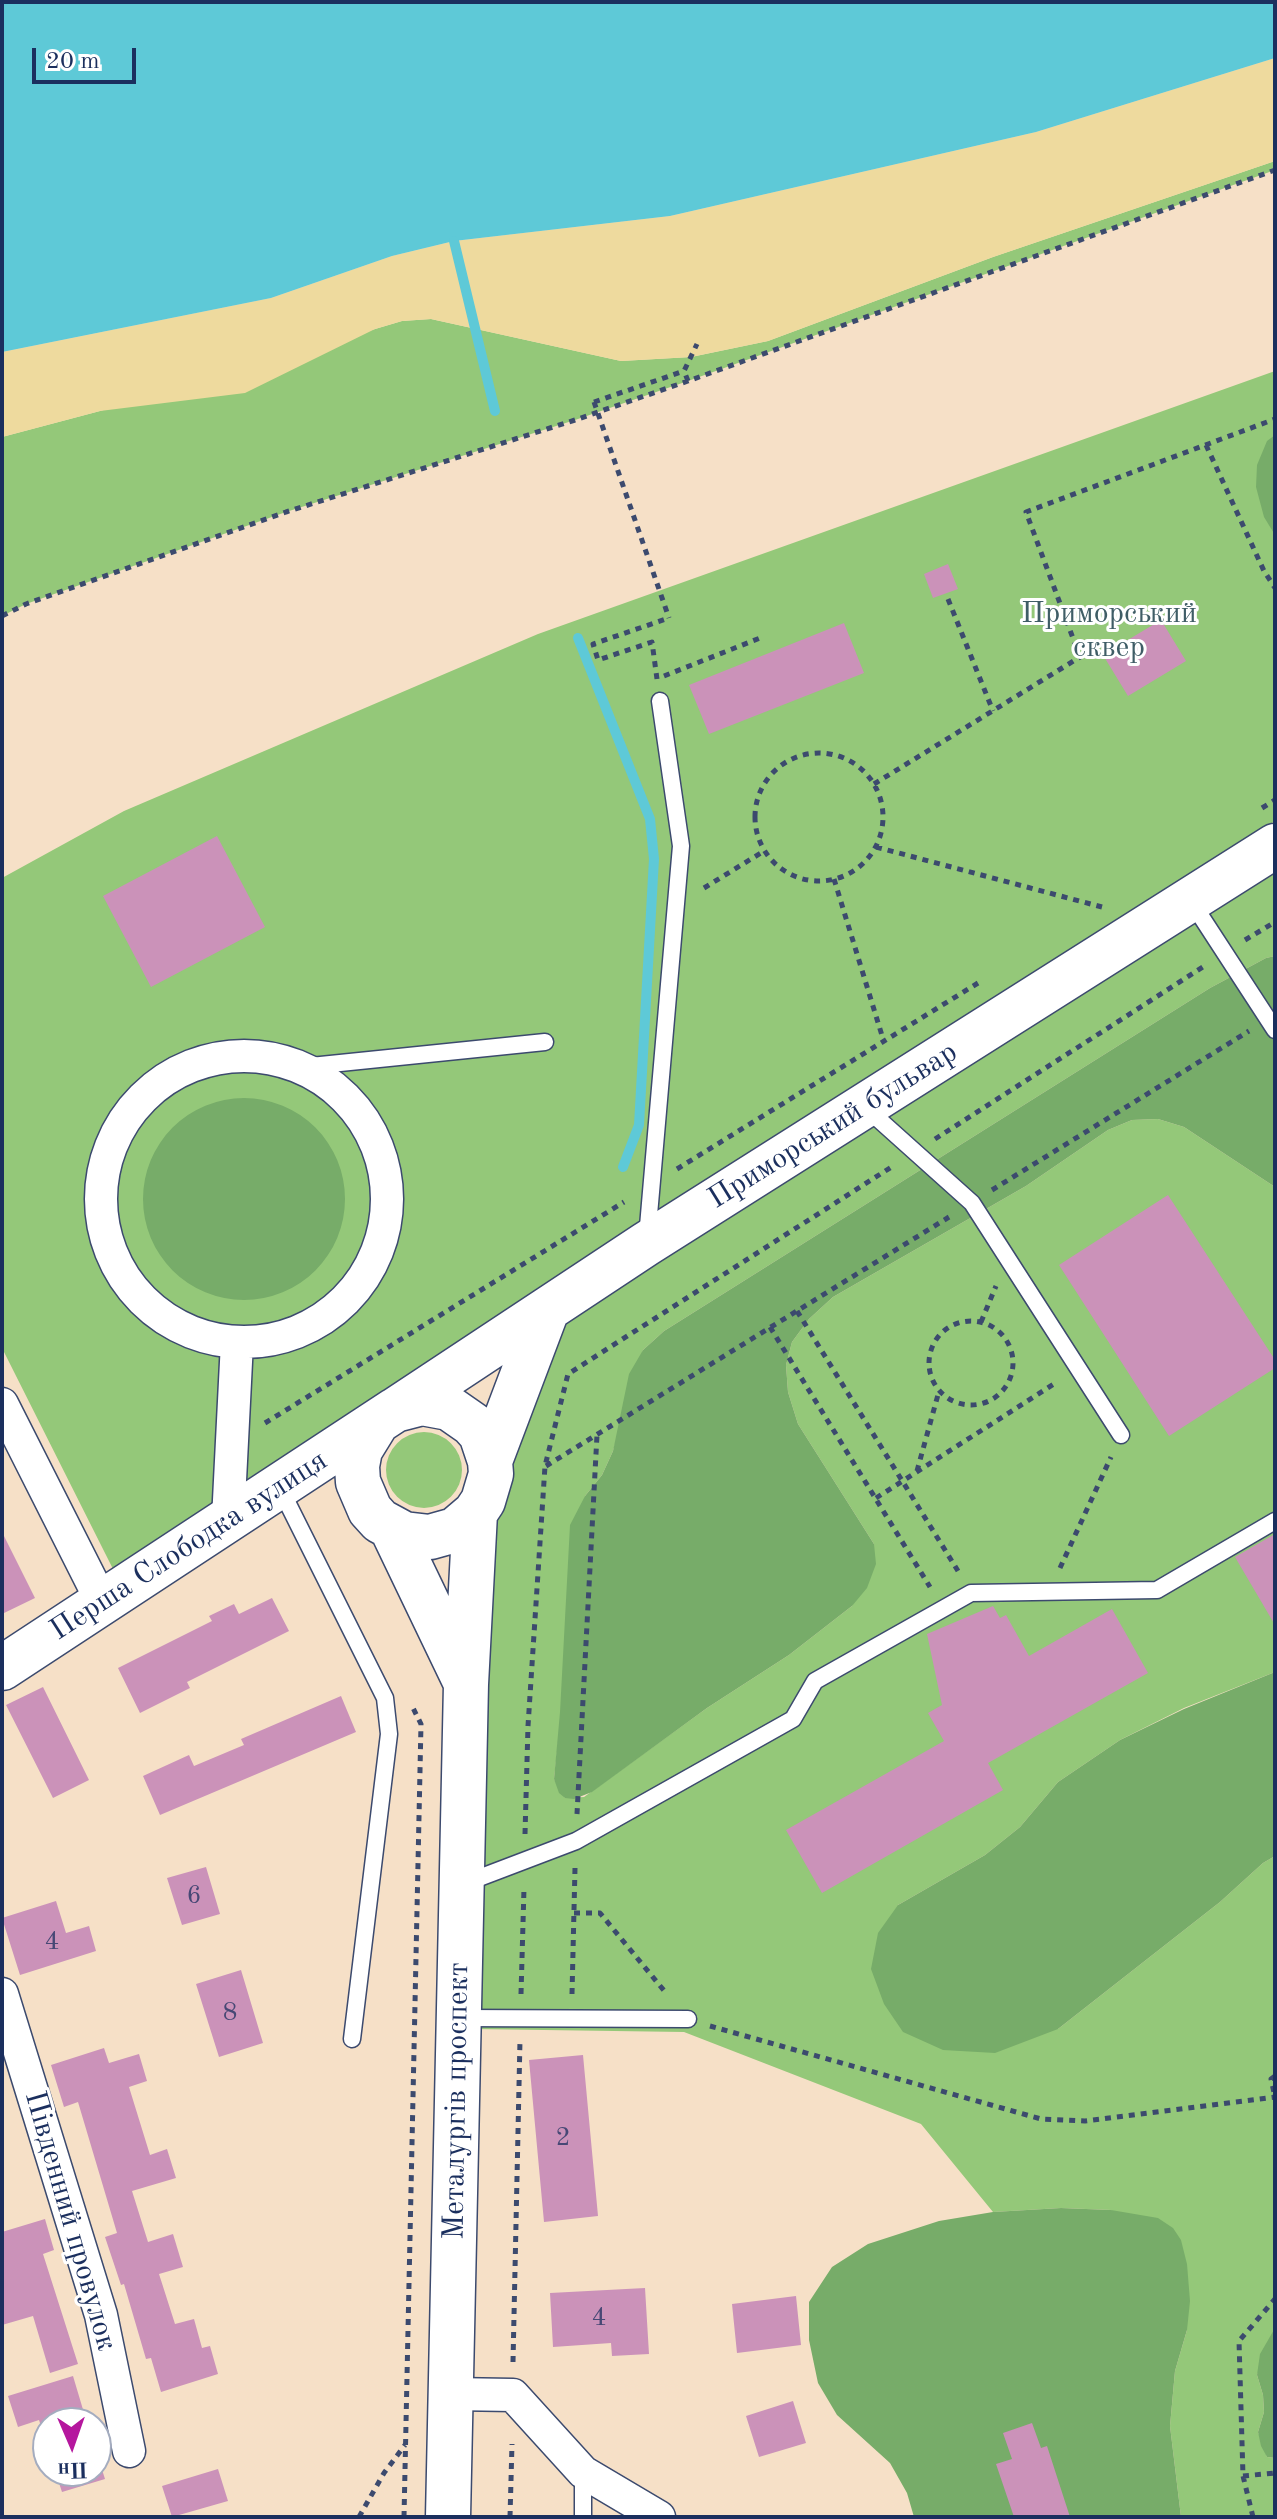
<!DOCTYPE html>
<meta charset="utf-8">
<style>
body{margin:0}
#map{position:relative;width:1277px;height:2519px;overflow:hidden;background:#f6e0c7;font-family:"Old Standard TT",serif}
canvas{display:block}
.frame{position:absolute;inset:0;border:4px solid #1b2f5e;pointer-events:none}
.north{position:absolute;left:32px;top:2407px;width:80px;height:80px;box-sizing:border-box;background:#fff;border:2px solid #a4acbf;border-radius:50%;rotate:178deg;font-size:22px;font-weight:700;line-height:32px;text-align:center;color:#1b2f5e}
.north::after{content:'';display:block;margin:auto;width:28px;height:36px;background:#b5179e;clip-path:polygon(50% 0,100% 100%,50% 72%,0 100%)}
.scale{position:absolute;left:32px;top:48px;width:104px;height:36px;box-sizing:border-box;border:4px solid #1b2f5e;border-top:0;padding-left:10px;font-size:24px;line-height:28px;white-space:nowrap;color:#1b2f5e;-webkit-text-stroke:6px #fff;paint-order:stroke}
</style>
<div id="map">
<canvas width="1277" height="2519"></canvas>
<div class="frame"></div>
<div class="north">Пн</div>
<div class="scale">20 m</div>
</div>
<script>
const context = document.querySelector('canvas').getContext('2d');
context.lineJoin = 'round';
function fill(path, color) { context.fillStyle = color; context.fill(path, 'evenodd'); }
const toPath = rows => new Path2D(rows.map(r => 'M' + r).join(''));
function trace(path, color, width, dash) { context.strokeStyle = color; context.lineWidth = width; context.lineCap = dash ? 'butt' : 'round'; context.setLineDash(dash || []); context.stroke(path); }
function write(font, color, halo, rows, align = 'center') {
  context.font = font + ' "Old Standard TT",serif'; context.lineWidth = 6; context.setLineDash([]); context.textBaseline = 'middle'; context.strokeStyle = halo; context.fillStyle = color; for (const [text, x, y, turn = 0] of rows) {
    context.save(); context.translate(x, y); context.rotate((+turn || 0) * Math.PI / 180); context.textAlign = isNaN(turn) ? turn : align; if (halo) context.strokeText(text, 0, 0); context.fillText(text, 0, 0); context.restore();
  }
}
const green = toPath([
 [1275,161,1275,170,688,381,575,420,286,512,26,604,2,616,2,437,100,411,402,321,431,319,621,361,691,357,768,341,993,257],
 [1275,371,1275,821,635,1226,113,1569,2,1348,2,878,124,811,538,634],
 [1275,871,1275,956,1266,958,1210,988,664,1331,643,1350,613,1451,602,1475,585,1496,554,1779,565,1798,584,1797,707,1708,789,1655,852,1606,874,1544,798,1424,788,1392,786,1365,792,1342,809,1319,833,1297,1026,1186,1108,1130,1132,1120,1158,1119,1184,1127,1275,1187,1275,1672,1184,1708,1120,1740,1058,1782,1020,1827,985,1855,898,1905,1058,2029,1220,1902,1263,1863,1275,1856,1275,2328,1257,2375,1263,2395,1264,2412,1258,2432,1267,2457,1275,2458,1275,2517,1181,2517,1170,2426,1175,2371,1187,2330,1111,2210,1061,2208,993,2212,921,2124,684,2032,474,2029,490,1519,558,1323],
 '386 1470a38 38 0 1 1 76 0a38 38 0 1 1-76 0Z'
]);
const forest = toPath([
 [1275,435,1275,535,1264,517,1256,487,1257,465,1267,441],
 [1275,956,1275,1187,1184,1127,1158,1119,1132,1120,1108,1130,1026,1186,833,1297,809,1319,792,1342,786,1365,788,1392,798,1424,874,1544,876,1564,867,1588,852,1606,789,1655,707,1708,592,1792,574,1799,565,1798,559,1793,554,1779,560,1712,570,1525,585,1496,602,1475,613,1451,629,1374,643,1350,664,1331,1210,988,1266,958],
 '143 1199a101 101 0 1 1 202 0a101 101 0 1 1-202 0Z',
 [1275,1672,1275,1856,1263,1863,1220,1902,1058,2029,995,2053,943,2050,903,2032,884,2004,871,1969,878,1933,898,1905,985,1855,1020,1827,1058,1782,1120,1740,1184,1709],
 [1061,2208,1111,2210,1158,2218,1173,2228,1181,2240,1187,2264,1190,2301,1187,2330,1175,2371,1170,2426,1181,2517,914,2517,907,2493,890,2463,837,2415,818,2383,809,2340,809,2302,832,2267,868,2244,939,2221,993,2212],
 [1275,2328,1275,2458,1267,2457,1261,2446,1258,2432,1264,2412,1263,2395,1257,2375,1260,2354]
]);
const sand = toPath([
 [1275,58,1275,161,993,257,768,341,691,357,621,361,431,319,402,321,375,329,245,393,100,411,2,437,2,352,271,298,392,256,454,241,670,216,1036,132]
]);
const water = toPath([
 [2,2,1275,2,1275,58,1036,132,670,216,454,241,392,256,271,298,2,352]
]);
const stream = toPath([
 [454,241,495,411],
 [578,638,650,819,654,859,639,1125,623,1167]
]);
const building = toPath([
 [948,564,958,589,933,598,924,574],
 [1161,620,1186,661,1128,696,1103,655],
 [844,623,864,673,709,734,689,685],
 [217,836,265,927,151,987,103,896],
 [1168,1195,1275,1360,1275,1368,1169,1436,1059,1265],
 [2,1532,35,1598,2,1614],
 [1275,1534,1275,1625,1235,1557],
 [272,1598,289,1631,187,1682,190,1688,140,1713,118,1668,212,1621,209,1616,234,1604,239,1614],
 [993,1606,1000,1618,1006,1615,1029,1656,1112,1609,1148,1673,988,1763,1003,1790,822,1893,786,1830,944,1741,928,1713,942,1705,927,1634],
 [43,1687,89,1780,53,1798,6,1705],
 [341,1696,356,1732,160,1815,143,1776,189,1755,194,1766,244,1745,241,1739],
 [206,1867,220,1914,182,1925,167,1878],
 [56,1901,66,1933,89,1926,96,1951,20,1975,2,1918],
 [241,1970,263,2043,219,2057,196,1984],
 [104,2048,109,2063,139,2054,147,2081,129,2087,150,2155,167,2149,176,2178,132,2191,148,2242,173,2234,183,2267,159,2274,175,2324,194,2319,202,2348,210,2346,218,2374,161,2392,151,2358,146,2359,124,2284,121,2285,105,2237,117,2233,78,2102,64,2107,51,2065],
 [583,2055,598,2216,544,2222,529,2060],
 [45,2219,54,2250,43,2254,78,2364,50,2373,33,2316,2,2325,2,2232],
 [645,2288,649,2354,612,2356,611,2343,553,2347,550,2293],
 [796,2296,801,2345,737,2353,732,2304],
 [73,2376,87,2423,48,2423,48,2448,39,2420,18,2427,8,2396],
 [793,2401,806,2443,759,2457,746,2416],
 [1032,2423,1041,2448,1047,2446,1070,2517,1014,2517,996,2464,1012,2459,1003,2433],
 [96,2451,105,2479,62,2492,55,2471,96,2471],
 [218,2469,228,2501,172,2517,162,2486]
]);
const path = toPath([
 [688,381,684,371,697,344],
 [594,402,684,371],
 [1206,445,1264,571,1275,588],
 [948,599,993,711],
 [2,616,26,604,286,512,575,420,688,381,1275,170],
 [664,676,760,638],
 [657,679,652,642,598,660,593,644,669,618],
 '755 817a64 64 0 1 1 128 0a64 64 0 1 1-128 0Z',
 [874,784,1080,657,1026,512,1275,419],
 [1262,808,1275,800],
 [876,847,1102,907],
 [834,879,884,1042],
 [704,888,764,851],
 [1245,940,1275,922],
 [935,1139,1206,965],
 [677,1169,978,983],
 [992,1190,1249,1031],
 [797,1311,958,1571],
 '929 1363a42 42 0 1 1 84 0a42 42 0 1 1-84 0Z',
 [981,1322,996,1286],
 [770,1327,930,1587],
 [265,1423,624,1202],
 [546,1466,949,1217],
 [917,1471,939,1391],
 [876,1498,1057,1382],
 [1060,1568,1111,1457],
 [577,1814,597,1435],
 [525,1834,528,1726,545,1466,568,1374,893,1166],
 [574,1913,600,1913,666,1993],
 [521,1994,524,1888],
 [572,1994,575,1868],
 [710,2026,1041,2119,1085,2121,1275,2097],
 [1275,2076,1271,2079,1275,2097],
 [513,2362,520,2040],
 [1243,2476,1275,2473],
 [359,2517,384,2473,405,2445],
 [404,2517,421,1724,413,1708],
 [510,2517,512,2444],
 [1253,2517,1243,2476,1239,2341,1275,2299]
]);
const lane = toPath([
 [1191,901,1275,1030],
 [301,1067,545,1042],
 [866,1108,972,1203,1121,1435],
 [647,1238,681,846,660,701],
 [280,1488,385,1698,389,1734,352,2039],
 [463,1884,576,1841,793,1719,815,1681,971,1593,1157,1590,1275,1521],
 [461,2018,688,2019],
 [583,2517,583,2472]
]);
const street = toPath([
 '101 1199a143 143 0 1 1 286 0a143 143 0 1 1-286 0Z',
 [2,1404,102,1602],
 [228,1520,237,1342],
 [2,1994,101,2315,129,2451],
 [451,2394,513,2395,583,2472,659,2517]
]);
const secondary = toPath([
 [395,1410,646,1244,1275,846],
 [376,1424,360,1450,357,1466,358,1482,370,1510,380,1521,404,1534,430,1537,455,1530,475,1513,483,1501,491,1474,490,1461,547,1310],
 [392,1529,464,1679],
 [2,1668,395,1410,422,1403,449,1408,472,1424,481,1434,490,1461],
 [448,2517,466,1684,475,1513]
]);
const pathBridge = toPath([
 [594,402,669,618]
]);
const numberNames = [
 ["6",194,1896],
 ["4",52,1942],
 ["8",230,2013],
 ["2",563,2138],
 ["4",599,2318]
];
const parkNames = [
 ["Приморський",1109,614],
 ["сквер",1109,648]
];
const streetNames = [
 ["Приморський бульвар",833,1126,-32],
 ["Перша Слободка вулиця",189,1546,-33],
 ["Металургів проспект",457,2101,-89],
 ["Південний провулок",70,2221,74]
];
fill(green, '#94c879');
fill(forest, '#77ac69');
fill(sand, '#eeda9e');
fill(water, '#5ec9d7');
trace(stream, '#5ec9d7', 10);
fill(building, '#cb92b9');
trace(lane, '#3c4a6e', 19);
trace(street, '#3c4a6e', 35);
trace(secondary, '#3c4a6e', 47);
trace(path, '#3c4a6e', 5, [6, 6]);
trace(lane, '#fff', 16);
trace(street, '#fff', 32);
trace(secondary, '#fff', 44);
trace(pathBridge, '#3c4a6e', 5, [6, 6]);
write('26px', '#474875', null, numberNames);
write('30px', '#3f5d66', '#fff', parkNames);
write('30px', '#1b2f5e', '#fff', streetNames);
</script>
